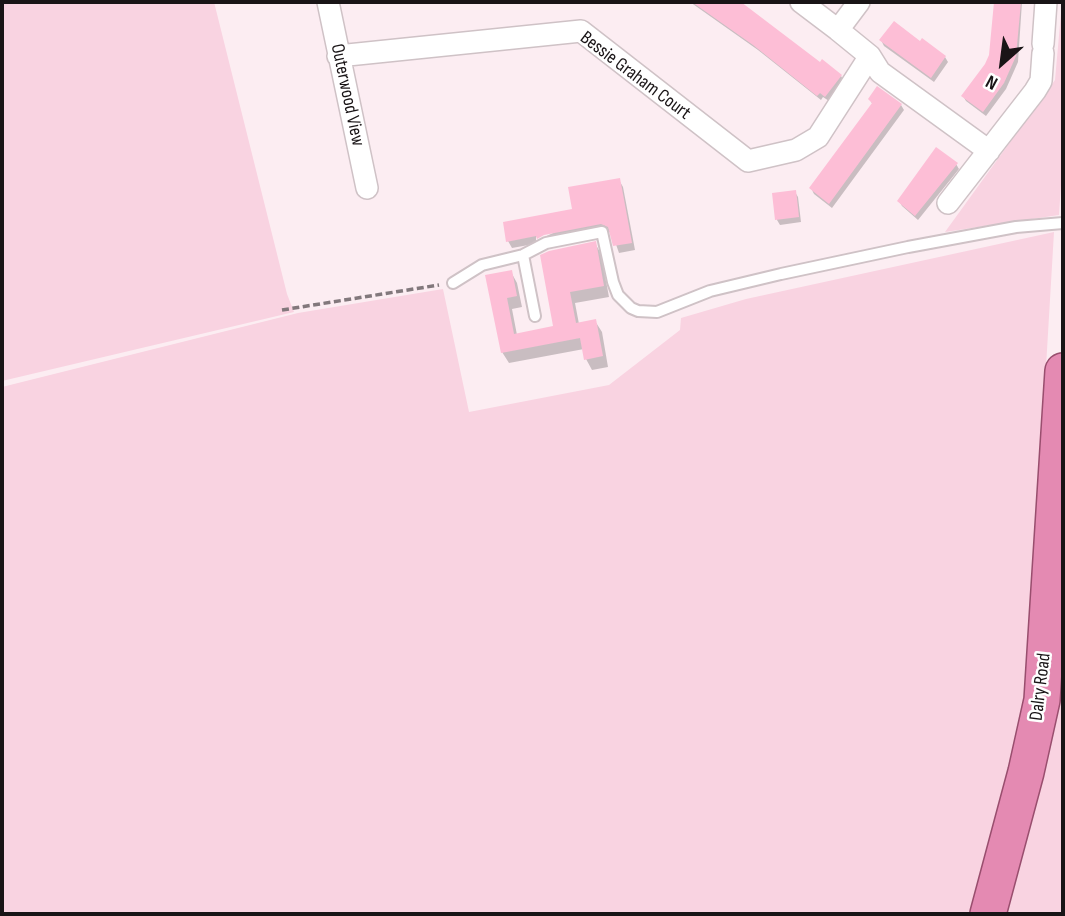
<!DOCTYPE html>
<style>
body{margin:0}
#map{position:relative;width:1065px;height:916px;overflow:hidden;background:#fcedf2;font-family:"Sofia Sans Condensed",sans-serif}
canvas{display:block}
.frame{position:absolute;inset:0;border:4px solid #191416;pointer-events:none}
.north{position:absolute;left:967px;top:28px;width:70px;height:70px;-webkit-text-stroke:5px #fff;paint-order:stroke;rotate:208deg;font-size:19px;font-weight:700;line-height:28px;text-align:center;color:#191416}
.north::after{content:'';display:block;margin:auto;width:24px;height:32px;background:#191416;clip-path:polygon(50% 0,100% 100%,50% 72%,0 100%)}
</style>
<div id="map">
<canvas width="1065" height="916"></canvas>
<div class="frame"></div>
<div class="north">N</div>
</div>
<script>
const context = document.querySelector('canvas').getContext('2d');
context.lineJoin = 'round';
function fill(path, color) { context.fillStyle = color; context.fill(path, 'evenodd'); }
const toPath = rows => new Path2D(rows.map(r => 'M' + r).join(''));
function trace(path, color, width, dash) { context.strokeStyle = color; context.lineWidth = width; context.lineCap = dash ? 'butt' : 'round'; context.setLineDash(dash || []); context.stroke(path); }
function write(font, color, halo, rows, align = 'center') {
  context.font = font + ' "Sofia Sans Condensed",sans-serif'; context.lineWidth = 5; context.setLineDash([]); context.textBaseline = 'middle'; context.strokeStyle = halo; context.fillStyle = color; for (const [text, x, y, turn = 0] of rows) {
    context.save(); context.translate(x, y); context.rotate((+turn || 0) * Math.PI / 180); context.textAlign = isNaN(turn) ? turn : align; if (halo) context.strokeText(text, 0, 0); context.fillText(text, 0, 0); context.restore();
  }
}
const green = toPath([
 [2,2,214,2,287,294,294,312,2,381],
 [1062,2,1063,155,1059,215,945,232,1055,80],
 [1054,232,1031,620,1029,695,970,914,2,914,2,387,298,313,443,289,469,412,609,385,680,330,681,318,746,299],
 [1063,635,1063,914,1003,914,1045,767,1061,692]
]);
const shadow = toPath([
 [690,2,737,2,820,64,841,76,844,81,829,101,823,97,821,100,758,50],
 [996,2,1022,2,1018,62,1006,89,986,116,966,101,963,96,987,65,990,56],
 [881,40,921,43,945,57,948,62,934,82,884,46],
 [870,100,901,105,904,110,832,208,814,194,811,188,873,105],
 [956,164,959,169,918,220,902,206,899,201],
 [619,180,623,187,635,250,619,253,612,233,606,231,512,248,508,241,574,210],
 [552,230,553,233,536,241,536,237],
 [795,192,798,197,801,222,780,225,777,220,774,195],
 [595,243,601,254,609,297,575,303,579,324,595,321,602,332,608,367,592,370,586,359,584,349,509,363,502,352,487,276,511,272,517,283,522,307,512,309,517,335,555,327,542,256]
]);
const building = toPath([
 [692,2,741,2,820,62,822,59,842,75,825,97,820,93,817,96,753,45],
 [994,2,1021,2,1016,56,1004,83,983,112,961,96,985,64,989,55],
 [894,21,920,41,922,38,946,56,931,78,879,40],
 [877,86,902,104,829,204,809,188,872,103,868,99],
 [936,147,958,163,915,216,897,201],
 [620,178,632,243,613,246,608,227,601,224,544,235,537,239,536,236,506,242,503,222,572,209,568,187],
 [796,190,799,217,775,220,772,193],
 [596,241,604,286,570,292,576,323,596,319,603,356,584,360,580,338,501,353,485,275,512,270,517,296,507,298,514,334,553,326,540,255,549,251]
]);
const path = toPath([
 [282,310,439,285]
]);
const service = toPath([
 [523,255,535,316],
 [453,283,482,265,523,255,546,243,602,232,613,282,618,295,631,308,638,311,657,312,710,291,781,274,908,247,1016,227,1063,223]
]);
const minor = toPath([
 [328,2,367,188],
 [801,2,838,30],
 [859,2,838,30,870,56,880,72,989,151],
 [1043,44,1046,2],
 [338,56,581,31,748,161,796,150,818,137,870,56],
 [948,203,1035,91,1041,81,1043,53]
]);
const trunk = toPath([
 [988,914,1026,772,1042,700,1063,371]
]);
const streetNames = [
 ["Bessie Graham Court",635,76,37],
 ["Outerwood View",347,95,78],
 ["Dalry Road",1041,687,-83]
];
fill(green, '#f9d3e1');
fill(shadow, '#0003');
fill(building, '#fdbed6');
trace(service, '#cfc2c6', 14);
trace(minor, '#cfc2c6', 24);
trace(trunk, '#994e6e', 38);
trace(path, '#82787c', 3.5, [7, 3.5]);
trace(service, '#fff', 10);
trace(minor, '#fff', 21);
trace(trunk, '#e48ab2', 35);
write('19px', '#191416', '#fff', streetNames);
</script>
